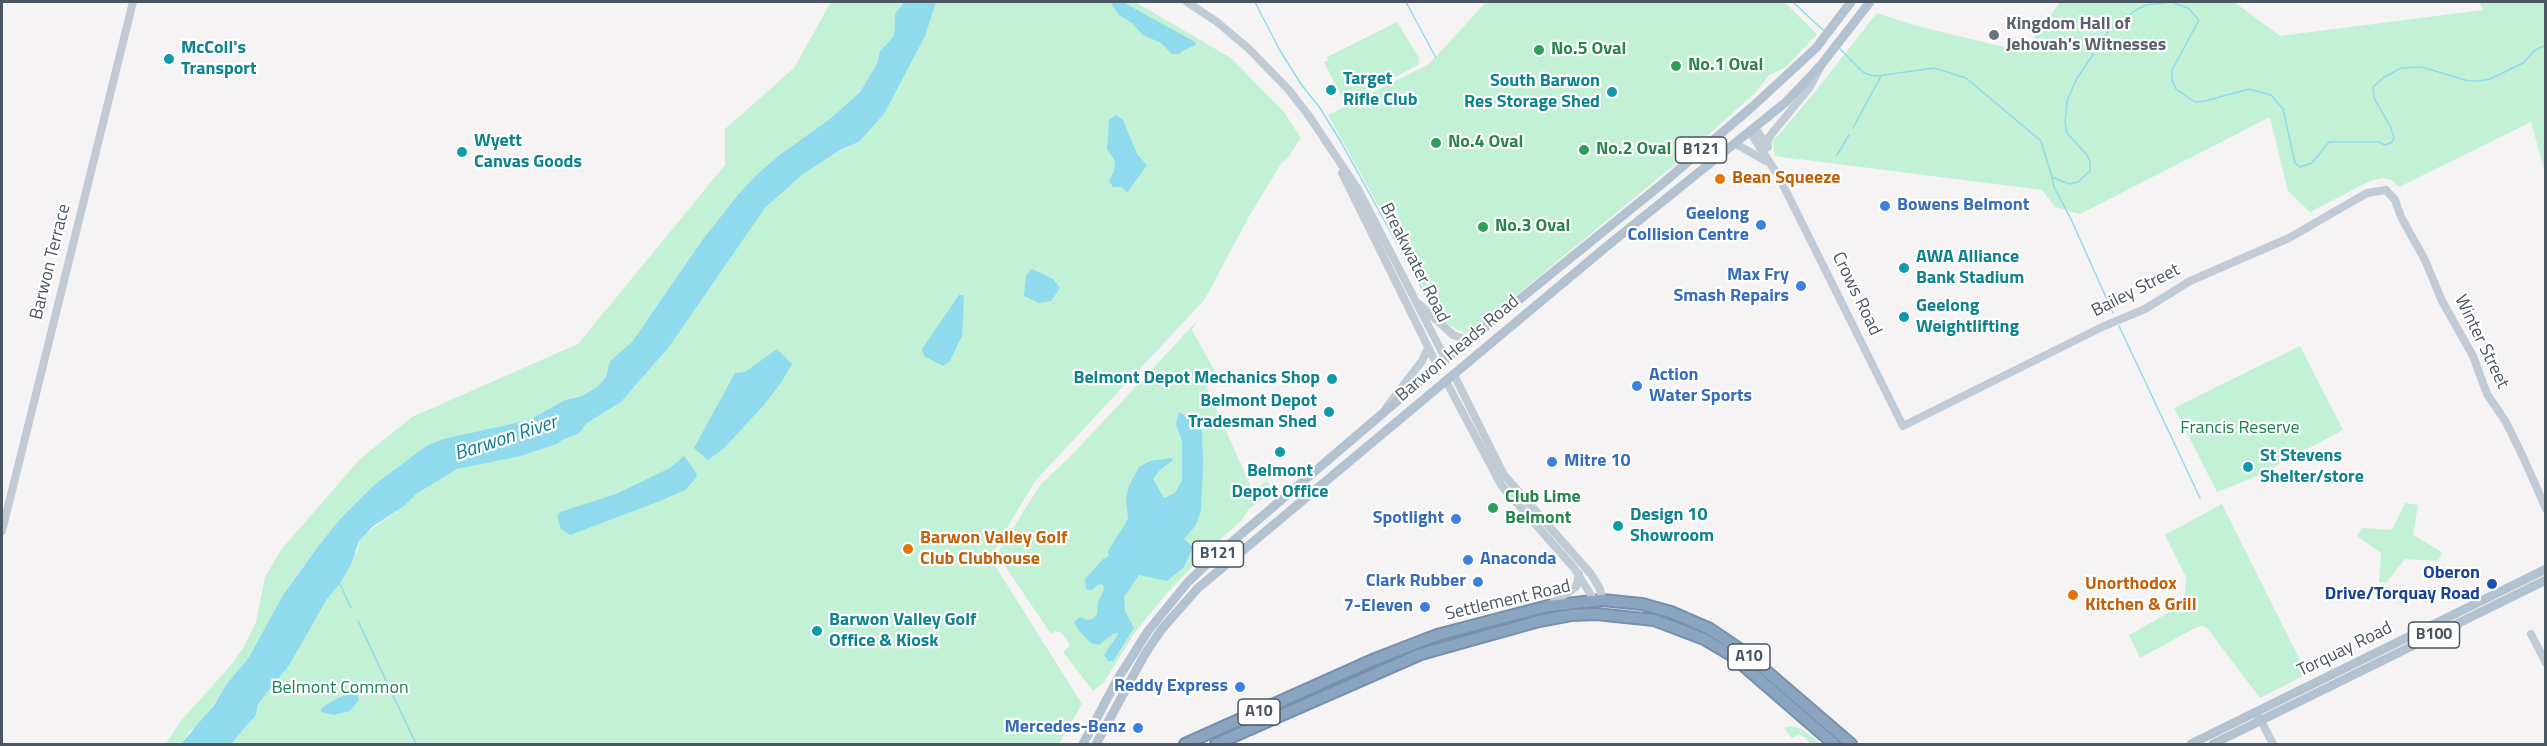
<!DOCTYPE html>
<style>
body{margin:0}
#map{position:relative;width:2547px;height:746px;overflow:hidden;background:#f5f3f3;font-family:"Titillium Web",sans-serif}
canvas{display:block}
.frame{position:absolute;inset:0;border:3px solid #4a5661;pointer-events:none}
</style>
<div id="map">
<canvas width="2547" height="746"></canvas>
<div class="frame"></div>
</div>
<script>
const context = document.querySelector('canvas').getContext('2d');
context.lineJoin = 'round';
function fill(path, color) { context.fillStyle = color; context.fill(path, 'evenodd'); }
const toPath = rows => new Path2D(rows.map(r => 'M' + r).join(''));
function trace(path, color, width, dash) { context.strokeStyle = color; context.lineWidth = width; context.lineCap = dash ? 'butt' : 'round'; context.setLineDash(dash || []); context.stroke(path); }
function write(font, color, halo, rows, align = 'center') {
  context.font = font + ' "Titillium Web",sans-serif'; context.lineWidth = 4.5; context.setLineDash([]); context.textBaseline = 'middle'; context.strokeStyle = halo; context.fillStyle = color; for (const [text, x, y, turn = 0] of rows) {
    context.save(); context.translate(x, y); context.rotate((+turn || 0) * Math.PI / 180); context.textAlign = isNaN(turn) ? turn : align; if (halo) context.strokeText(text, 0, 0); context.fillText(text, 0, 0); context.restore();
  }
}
const green = toPath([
 [831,2,904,2,895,14,894,36,880,51,877,64,860,92,830,119,782,153,755,176,737,196,703,239,632,342,610,361,606,377,597,387,582,396,565,400,529,420,443,439,426,446,374,485,340,519,303,566,283,595,249,657,226,685,200,724,189,732,181,744,166,744,180,722,231,665,243,648,256,622,265,577,281,550,359,460,412,417,578,344,725,165,725,129,794,68],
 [936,2,1135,2,1231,58,1284,112,1301,138,1287,159,1282,162,1248,218,1205,299,1036,480,1005,531,1007,533,1002,540,997,543,1001,542,989,556,1082,704,1059,744,231,744,256,715,258,704,290,664,327,599,340,584,358,549,359,541,365,534,404,506,415,494,457,469,521,456,557,444,562,440,578,434,587,423,621,402,669,347,765,208,802,175,843,149,859,142,884,114],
 [1486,2,1784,2,1817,34,1786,67,1769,75,1755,93,1673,166,1468,335,1443,322,1328,115,1429,64],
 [2060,2,2234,2,2280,36,2483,10,2479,2,2545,2,2545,173,2531,122,2399,187,2391,180,2383,178,2372,180,2310,212,2288,191,2270,117,2080,214,2055,207,2042,190,1775,156,1772,138,1778,136,1814,93,1877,13,1917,26,2024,52],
 [1397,22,1419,58,1418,65,1345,103,1324,62,1328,60,1327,57],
 [1197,321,1192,330,1218,377,1209,381,1207,388,1252,489,1255,490,1266,481,1269,484,1271,492,1248,510,1242,520,1206,552,1168,592,1135,632,1104,682,1093,691,1063,652,1070,645,1062,633,1055,631,1051,634,997,554,1040,485,1071,456],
 [2300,346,2343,430,2253,478,2217,492,2174,408],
 [2405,503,2418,505,2413,535,2442,552,2438,561,2405,559,2386,583,2379,582,2381,553,2357,536,2362,528,2392,530],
 [2222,504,2307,674,2260,698,2207,628,2202,626,2197,627,2140,658,2129,635,2173,610,2185,594,2186,577,2165,535],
 [1791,726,1802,729,1821,744,1811,744,1800,734,1792,738,1784,728]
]);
const water = toPath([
 [904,2,936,2,925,36,884,114,859,142,842,149,802,175,765,208,669,347,621,402,587,423,578,434,562,440,557,444,521,456,457,469,416,494,404,506,372,527,359,541,352,562,340,584,327,599,290,664,258,704,256,715,231,744,181,744,214,705,226,685,249,657,283,595,316,549,340,519,374,485,426,446,443,439,529,420,565,400,582,396,597,387,606,377,610,361,632,342,703,239,737,196,755,176,782,153,830,119,860,92,877,64,880,51,894,36,895,14],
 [1115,2,1123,2,1195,42,1196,45,1182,51,1179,54,1172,54,1161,43,1143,35,1132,23,1119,15,1111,4],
 [1116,115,1123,120,1137,154,1147,165,1127,193,1122,187,1113,187,1109,181,1114,171,1115,161,1107,149,1109,120],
 [1032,269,1053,279,1060,288,1051,301,1039,303,1024,296,1026,275],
 [959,295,963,295,964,299,962,336,950,361,943,366,924,356,922,349],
 [777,349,792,364,780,384,763,406,723,449,708,460,694,448,735,373,745,372],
 [1179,412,1196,423,1202,431,1203,464,1201,510,1196,525,1184,539,1193,547,1184,567,1167,581,1139,575,1124,597,1125,611,1134,628,1113,661,1108,661,1104,655,1119,633,1113,634,1099,645,1091,643,1080,632,1074,622,1080,617,1087,620,1093,619,1097,614,1098,602,1104,590,1103,585,1099,584,1092,590,1086,589,1085,579,1103,559,1109,556,1108,551,1128,519,1126,499,1129,486,1139,467,1150,461,1171,458,1173,460,1160,470,1153,479,1164,498,1175,493,1182,480,1182,441,1176,424],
 [684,456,697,474,696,478,685,490,660,501,570,535,561,529,557,516,560,512,616,494,670,468],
 [351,691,356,691,359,700,350,711,334,715,321,712,321,709,326,705]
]);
const stream = toPath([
 [1255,2,1279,49,1301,84,1320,108,1341,142,1436,314],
 [1406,2,1436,58],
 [1793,2,1825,32],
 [1840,49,1863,72,1870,75,1877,76,1934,68,1966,78,2041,141,2052,177,2069,184,2078,182,2090,171,2090,162,2087,155,2067,133,2065,123,2067,101,2076,80,2109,30,2136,10,2146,5,2171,2,2188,8,2199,20,2172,70,2172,80,2176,89,2195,102,2205,101,2249,89,2271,95,2283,109,2295,163,2300,167,2312,163,2329,142,2379,142,2385,145,2392,142,2394,138,2391,128,2374,98,2373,87,2383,78,2401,68,2422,67,2468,81,2479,81,2490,79,2523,63,2535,50,2546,45],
 [1853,128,1881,76],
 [1837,155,1849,135],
 [2052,177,2054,187,2071,219,2113,313],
 [2119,326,2200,498],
 [340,584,351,608],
 [358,621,416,744]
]);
const secondary = toPath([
 [1187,2,1217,22,1248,48,1288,89,1309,116,1359,191,1446,360],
 [1755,128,1768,147],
 [1750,132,1779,177,1903,426,2102,327,2145,309,2190,281,2289,238,2367,193,2386,190,2395,200,2401,217,2425,260,2442,301,2473,356,2487,394,2506,422,2524,459,2546,509],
 [1736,144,1766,161],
 [1767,146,1769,137,1810,87,1820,68],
 [1342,173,1438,367],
 [1419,304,1453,335,1464,339,1473,337],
 [1454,375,1504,475,1591,574,1600,589,1602,600],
 [1446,381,1501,485,1574,568,1594,600],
 [1386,408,1422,361,1428,348],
 [2,531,133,2],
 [1548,606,1576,587,1579,574],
 [2531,634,2546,663],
 [2258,715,2273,744]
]);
const primary = toPath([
 [1083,744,1117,680,1148,631,1188,582,1212,559,1457,350,1662,184,1752,107,1816,48,1851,2],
 [1096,744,1145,654,1161,630,1198,588,1606,247,1786,102,1821,65,1870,2],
 [2191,744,2546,569],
 [2213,744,2546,580]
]);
const highway = toPath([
 [1185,744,1375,659,1437,635,1548,606,1602,600,1642,604,1671,612,1710,629,1744,652,1851,744],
 [1216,744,1421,654,1539,621,1571,615,1596,614,1654,620,1704,639,1731,655,1834,744]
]);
const markers = [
 [1994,35,6,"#6b7280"],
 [1539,50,6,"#2e9e5b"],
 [169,59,6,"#0f9aa8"],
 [1676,66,6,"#2e9e5b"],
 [1331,90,6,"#0f9aa8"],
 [1612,92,6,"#0f9aa8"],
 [1436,143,6,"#2e9e5b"],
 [1584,150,6,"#2e9e5b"],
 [462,152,6,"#0f9aa8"],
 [1720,179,6,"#e8710a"],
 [1885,206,6,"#3f7fe0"],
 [1761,225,6,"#3f7fe0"],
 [1483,227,6,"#2e9e5b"],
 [1904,268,6,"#0f9aa8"],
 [1801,286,6,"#3f7fe0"],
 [1904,317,6,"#0f9aa8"],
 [1332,379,6,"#0f9aa8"],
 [1637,386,6,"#3f7fe0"],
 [1329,412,6,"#0f9aa8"],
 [1280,452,6,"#0f9aa8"],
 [1552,462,6,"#3f7fe0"],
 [2248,467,6,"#0f9aa8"],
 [1493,508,6,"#2e9e5b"],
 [1456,519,6,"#3f7fe0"],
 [1618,526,6,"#0f9aa8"],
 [908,549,6,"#e8710a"],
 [1468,560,6,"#3f7fe0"],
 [1478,582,6,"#3f7fe0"],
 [2492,584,6,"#1a4fb4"],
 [2073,595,6,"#e8710a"],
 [1425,607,6,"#3f7fe0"],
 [817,631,6,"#0f9aa8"],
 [1240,687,6,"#3f7fe0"],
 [1138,728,6,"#3f7fe0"]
];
const shields = [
 [1701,150,51],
 [1218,554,51],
 [2434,635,51],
 [1749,657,42],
 [1259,712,42]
];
const shieldNames = [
 ["B121",1701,150],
 ["B121",1218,554],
 ["B100",2434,635],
 ["A10",1749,657],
 ["A10",1259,712]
];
const worshipNames = [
 ["Kingdom Hall of",2006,25],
 ["Jehovah's Witnesses",2006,46]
];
const cultureNames = [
 ["McColl's",181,49],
 ["Transport",181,70],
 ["Target",1343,80],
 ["Rifle Club",1343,101],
 ["South Barwon",1600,82,"right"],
 ["Res Storage Shed",1600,103,"right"],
 ["Wyett",474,142],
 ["Canvas Goods",474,163],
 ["AWA Alliance",1916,258],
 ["Bank Stadium",1916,279],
 ["Geelong",1916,307],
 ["Weightlifting",1916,328],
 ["Belmont Depot Mechanics Shop",1320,379,"right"],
 ["Belmont Depot",1317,402,"right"],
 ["Tradesman Shed",1317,423,"right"],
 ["St Stevens",2260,457],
 ["Shelter/store",2260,478],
 ["Belmont",1280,472,"center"],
 ["Depot Office",1280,493,"center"],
 ["Design 10",1630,516],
 ["Showroom",1630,537],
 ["Barwon Valley Golf",829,621],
 ["Office & Kiosk",829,642]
];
const leisureNames = [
 ["No.5 Oval",1551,50],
 ["No.1 Oval",1688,66],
 ["No.4 Oval",1448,143],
 ["No.2 Oval",1596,150],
 ["No.3 Oval",1495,227],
 ["Club Lime",1505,498],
 ["Belmont",1505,519]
];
const foodNames = [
 ["Bean Squeeze",1732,179],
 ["Barwon Valley Golf",920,539],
 ["Club Clubhouse",920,560],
 ["Unorthodox",2085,585],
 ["Kitchen & Grill",2085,606]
];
const shopNames = [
 ["Bowens Belmont",1897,206,"left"],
 ["Geelong",1749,215],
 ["Collision Centre",1749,236],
 ["Max Fry",1789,276],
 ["Smash Repairs",1789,297],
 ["Action",1649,376,"left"],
 ["Water Sports",1649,397,"left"],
 ["Mitre 10",1564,462,"left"],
 ["Spotlight",1444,519],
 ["Anaconda",1480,560,"left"],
 ["Clark Rubber",1466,582],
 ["7-Eleven",1413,607],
 ["Reddy Express",1228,687],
 ["Mercedes-Benz",1126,728]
];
const streetNames = [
 ["Barwon Terrace",51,262,-76],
 ["Breakwater Road",1414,263,63],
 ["Bailey Street",2136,291,-27],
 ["Crows Road",1856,294,64],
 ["Winter Street",2481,342,64],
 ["Barwon Heads Road",1458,349,-40],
 ["Settlement Road",1508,601,-13],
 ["Torquay Road",2345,650,-26]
];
const parkNames = [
 ["Francis Reserve",2240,429],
 ["Belmont Common",340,689]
];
const transitNames = [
 ["Oberon",2480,574],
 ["Drive/Torquay Road",2480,595]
];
const waterNames = [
 ["Barwon River",506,439,-18]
];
fill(green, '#c3f1d5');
fill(water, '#90daee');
trace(stream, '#90daee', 1.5);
trace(highway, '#7690ad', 14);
trace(secondary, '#c1cbd6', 8);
trace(primary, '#b3c2d1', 9);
trace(highway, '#8ba5c1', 10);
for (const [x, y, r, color] of markers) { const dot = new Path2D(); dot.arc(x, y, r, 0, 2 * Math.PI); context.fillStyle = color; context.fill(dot); trace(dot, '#fff', 2); }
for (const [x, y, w] of shields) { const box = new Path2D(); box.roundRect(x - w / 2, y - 13, w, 26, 4.5); context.fillStyle = '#fff'; context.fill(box); trace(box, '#4a5661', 1.5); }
write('bold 16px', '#4a5661', null, shieldNames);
write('bold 18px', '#5b616d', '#fff', worshipNames, 'left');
write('bold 18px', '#0d838f', '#fff', cultureNames, 'left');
write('bold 18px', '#27864d', '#fff', leisureNames, 'left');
write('bold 18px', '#c56008', '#fff', foodNames, 'left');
write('bold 18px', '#366cbe', '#fff', shopNames, 'right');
write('18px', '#4a5661', '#fff', streetNames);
write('18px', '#17864f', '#fff', parkNames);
write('bold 18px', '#164399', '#fff', transitNames, 'right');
write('italic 20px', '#0c7c9b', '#fff', waterNames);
</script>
